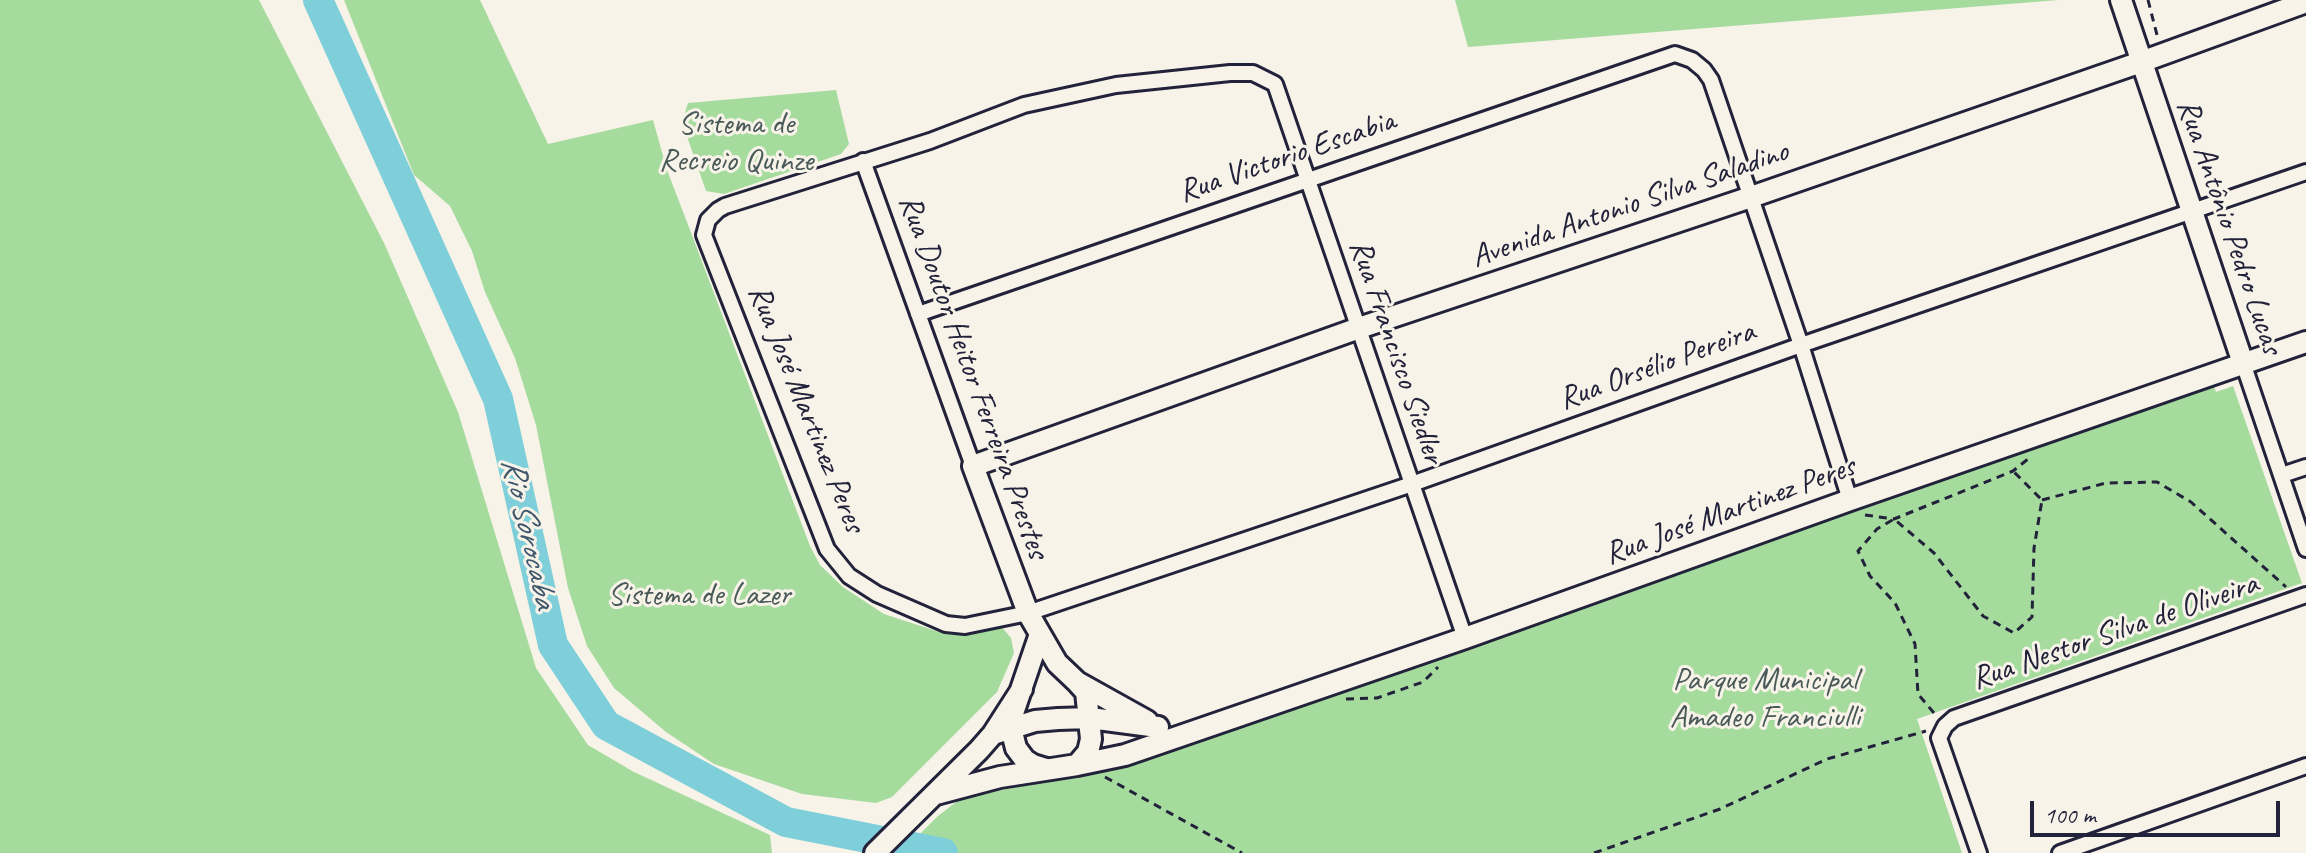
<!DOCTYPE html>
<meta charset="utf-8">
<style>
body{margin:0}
#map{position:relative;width:2306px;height:853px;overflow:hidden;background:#f7f3e8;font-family:Caveat,sans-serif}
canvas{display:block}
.scale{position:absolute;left:2030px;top:801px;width:250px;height:36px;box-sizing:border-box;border:4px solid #22223b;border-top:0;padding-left:10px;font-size:24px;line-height:28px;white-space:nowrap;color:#22223b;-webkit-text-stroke:6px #f7f3e8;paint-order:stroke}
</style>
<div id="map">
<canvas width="2306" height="853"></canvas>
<div class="scale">100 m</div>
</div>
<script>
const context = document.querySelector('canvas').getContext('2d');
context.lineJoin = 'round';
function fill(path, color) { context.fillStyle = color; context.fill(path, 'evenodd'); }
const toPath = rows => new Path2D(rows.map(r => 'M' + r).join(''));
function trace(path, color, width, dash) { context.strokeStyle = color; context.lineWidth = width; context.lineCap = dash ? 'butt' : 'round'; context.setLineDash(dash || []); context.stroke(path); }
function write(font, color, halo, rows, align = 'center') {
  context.font = font + ' Caveat,sans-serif'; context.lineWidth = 6; context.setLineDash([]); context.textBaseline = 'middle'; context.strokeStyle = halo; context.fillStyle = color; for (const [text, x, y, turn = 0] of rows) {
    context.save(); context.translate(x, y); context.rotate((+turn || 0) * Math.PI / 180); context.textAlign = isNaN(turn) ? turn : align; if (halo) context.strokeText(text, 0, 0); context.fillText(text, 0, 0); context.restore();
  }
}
const green = toPath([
 [0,0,259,0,384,243,458,412,536,668,588,745,634,772,770,835,772,853,0,853],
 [344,0,480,0,548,144,653,120,667,170,690,230,810,546,820,565,843,587,884,614,939,632,970,635,1001,626,1011,638,1014,653,997,692,892,797,876,803,802,794,714,764,666,732,614,688,587,646,568,588,536,425,515,358,485,292,472,251,450,206,414,175],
 [1455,0,2059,0,1468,47],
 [836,90,849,144,841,154,724,194,706,191,682,122,688,103],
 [2213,383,2216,392,2233,386,2302,583,1917,719,1962,853,901,853,938,816,960,799,1134,762]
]);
const river = toPath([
 [318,0,498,399,553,645,606,725,786,822,943,853]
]);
const path = toPath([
 [2148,0,2157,35,2160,34],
 [2042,500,2106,483,2157,482,2191,502,2286,587],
 [1865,515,1894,519,2013,471,2028,459],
 [1346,699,1377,698,1423,682,1438,667],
 [1934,713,1918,694,1915,644,1895,603,1870,576,1858,551,1877,529,1894,519,1934,553,1983,616,2014,633,2032,617,2034,548,2042,500,2013,471],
 [1105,777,1242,853],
 [1594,853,1720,809,1827,759,1926,731]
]);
const minor = toPath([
 [863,161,973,466],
 [918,314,1675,54,1692,60,1704,70,1711,80,1801,345,1850,500],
 [2243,363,2306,549],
 [2282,475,2306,467],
 [1465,638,1412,484,1275,84,1253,73,1230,73,1116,85,1024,105,930,141,725,206,718,210,708,220,704,235,827,549,849,576,877,594,946,624,965,626,1028,613,1412,484,1801,345,2306,172],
 [1979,853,1939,738,1945,726,1954,718,2306,595],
 [2060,853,2306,766]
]);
const secondary = toPath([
 [2121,0,2243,363],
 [1040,634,1011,719,1011,728,1016,748,1025,760,1033,765,1046,769],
 [1077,682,1147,721],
 [993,734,1035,721,1058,719,1090,718,1158,727],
 [1077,765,1088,752,1091,739,1086,692,1077,682,1057,663,1028,613,973,466,1359,328,1751,197,2141,62,2306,2],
 [936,794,1000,777,1077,765,1125,755,1465,638,1850,500,2306,342],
 [875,853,979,750,993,734,1022,689]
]);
const parkNames = [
 ["Sistema de",736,125],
 ["Recreio Quinze",736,162],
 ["Sistema de Lazer",699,596],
 ["Parque Municipal",1765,681],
 ["Amadeo Franciulli",1765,718]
];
const streetNames = [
 ["Rua Victorio Escabia",1287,157,-19],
 ["Avenida Antonio Silva Saladino",1630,205,-19],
 ["Rua Antônio Pedro Lucas",2229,227,71],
 ["Rua Francisco Siedler",1396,352,71],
 ["Rua Orsélio Pereira",1657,366,-20],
 ["Rua Doutor Heitor Ferreira Prestes",973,377,70],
 ["Rua José Martinez Peres",806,409,68],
 ["Rua José Martinez Peres",1730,511,-20],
 ["Rua Nestor Silva de Oliveira",2115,632,-19]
];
const waterNames = [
 ["Rio Sorocaba",528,533,77]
];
fill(green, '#a6db9e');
trace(river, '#7fcfda', 30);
trace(minor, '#22223b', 20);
trace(secondary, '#22223b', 26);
trace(path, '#22223b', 3, [8, 6]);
trace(minor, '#f7f3e8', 14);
trace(secondary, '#f7f3e8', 20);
write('32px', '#4a5a59', '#f7f3e8', parkNames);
write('32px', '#22223b', '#f7f3e8', streetNames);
write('italic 34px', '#3e566b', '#f7f3e8', waterNames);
</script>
